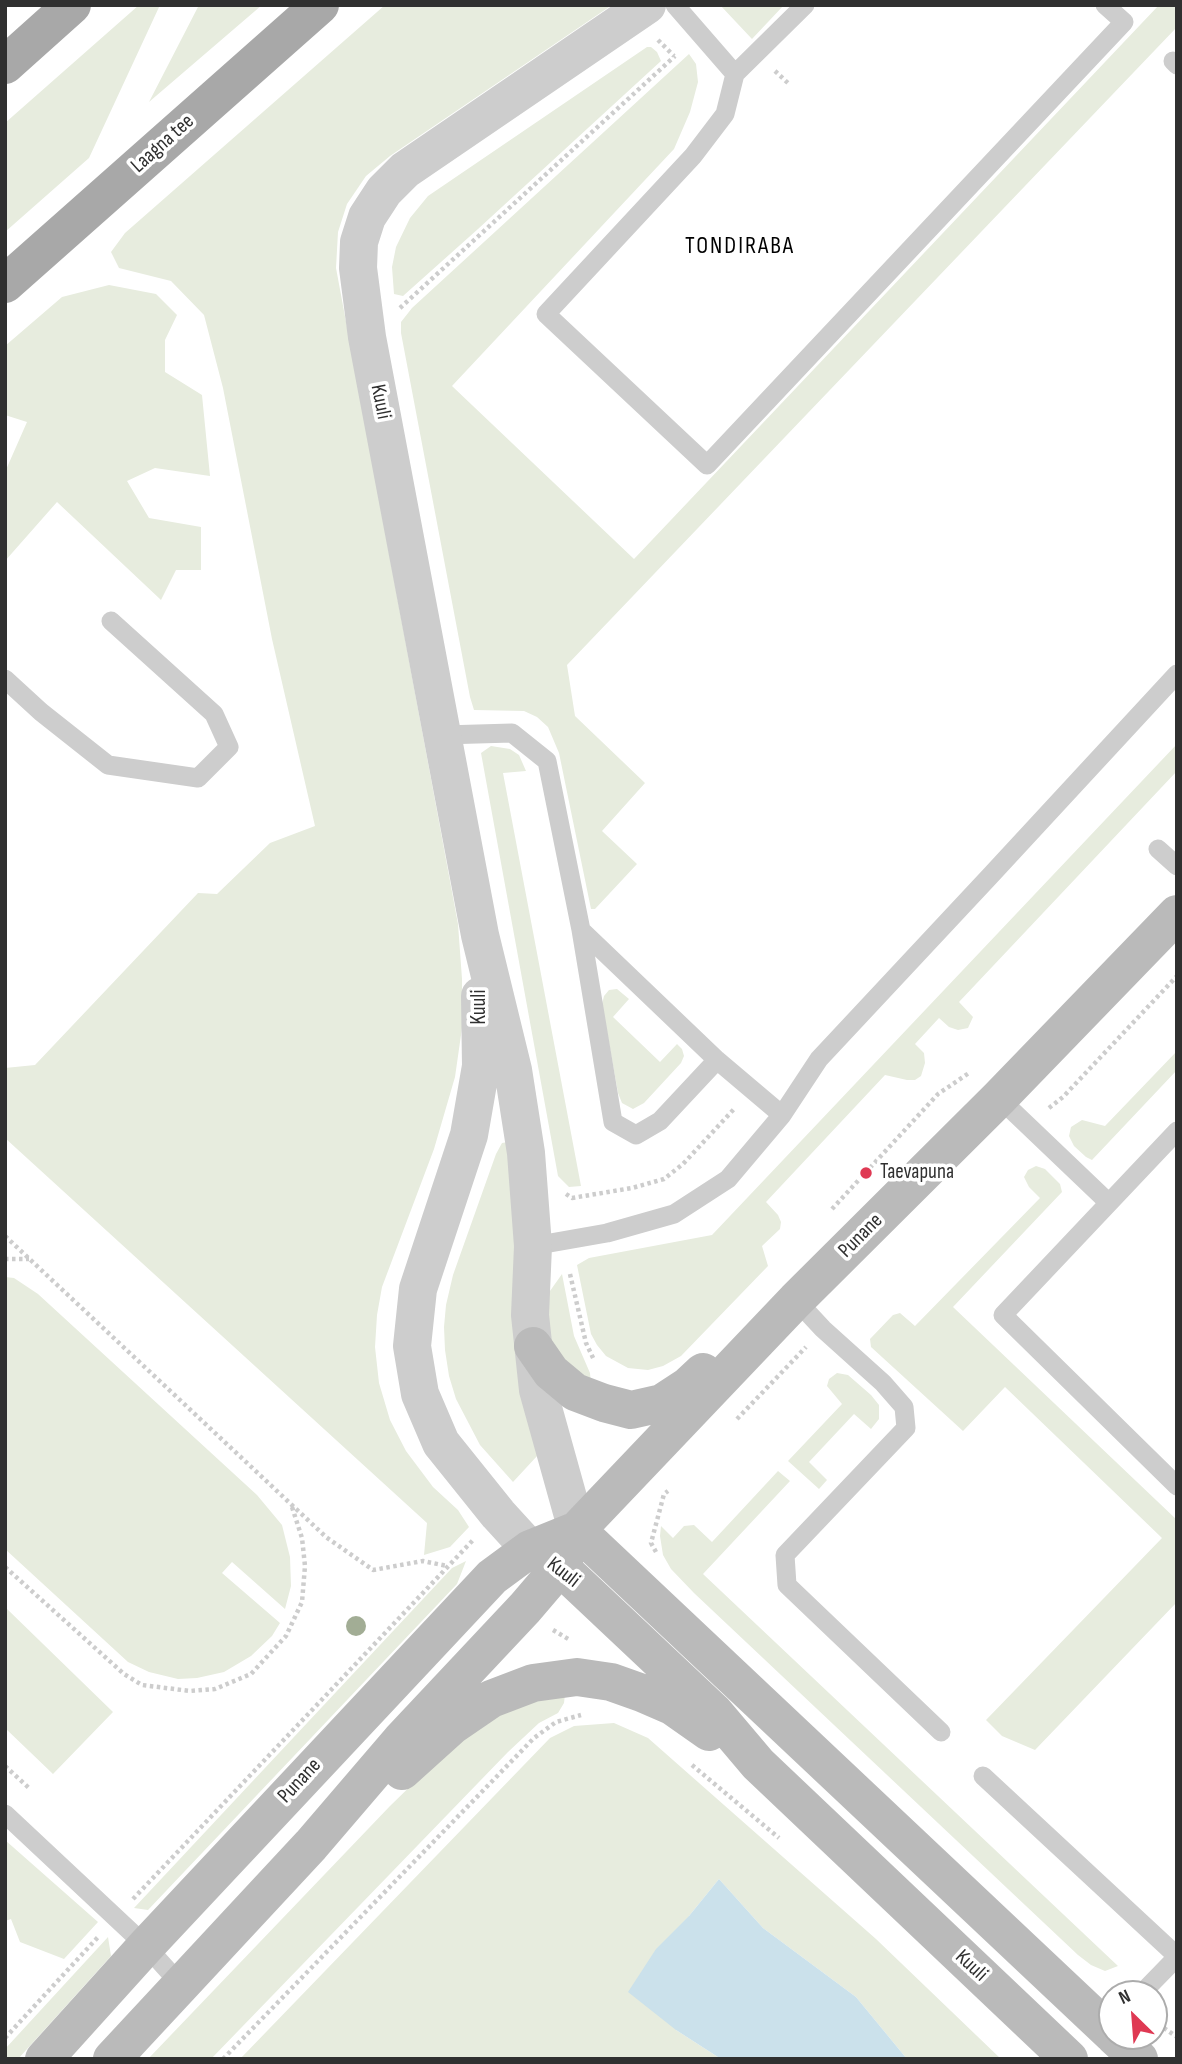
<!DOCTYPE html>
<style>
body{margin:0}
#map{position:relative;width:1182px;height:2064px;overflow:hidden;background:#fff;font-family:"Sofia Sans Condensed",sans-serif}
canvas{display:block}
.frame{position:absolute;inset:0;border:7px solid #303030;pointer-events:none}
.north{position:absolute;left:1098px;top:1980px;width:70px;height:70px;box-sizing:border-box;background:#fff;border:2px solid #acacac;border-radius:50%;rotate:335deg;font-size:19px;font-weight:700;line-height:28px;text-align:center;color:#303030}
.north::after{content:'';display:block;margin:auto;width:24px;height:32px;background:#df3953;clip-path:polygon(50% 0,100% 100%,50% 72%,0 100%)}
</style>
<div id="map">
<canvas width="1182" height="2064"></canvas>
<div class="frame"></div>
<div class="north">N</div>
</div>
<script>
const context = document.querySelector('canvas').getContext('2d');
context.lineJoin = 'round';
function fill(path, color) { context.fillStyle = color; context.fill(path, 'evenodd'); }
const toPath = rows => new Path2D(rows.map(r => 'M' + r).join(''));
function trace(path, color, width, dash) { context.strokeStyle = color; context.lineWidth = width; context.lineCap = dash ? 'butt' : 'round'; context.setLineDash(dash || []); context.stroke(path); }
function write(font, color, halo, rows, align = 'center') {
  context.font = font + ' "Sofia Sans Condensed",sans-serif'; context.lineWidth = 7; context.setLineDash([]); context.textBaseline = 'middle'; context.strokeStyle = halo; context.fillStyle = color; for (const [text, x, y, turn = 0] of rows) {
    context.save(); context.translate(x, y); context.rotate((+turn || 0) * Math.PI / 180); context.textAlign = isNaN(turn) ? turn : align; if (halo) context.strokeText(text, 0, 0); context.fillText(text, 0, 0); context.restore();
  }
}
const green = toPath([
 [139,5,160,5,89,158,5,232,5,123],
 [199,5,262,5,149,102],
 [385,5,612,5,390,156,366,176,347,204,338,232,336,268,458,924,462,979,462,1028,455,1077,434,1149,382,1287,377,1315,375,1347,379,1383,390,1420,406,1451,433,1487,458,1510,469,1527,450,1547,424,1555,427,1523,5,1138,5,1068,35,1065,198,893,217,894,270,843,315,826,272,639,223,388,204,315,171,281,119,268,111,252,125,233],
 [720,5,784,5,752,39],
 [1159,5,1177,5,1177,27,567,665,575,716,645,783,602,831,637,864,595,909,591,909,559,753,548,727,537,717,524,711,474,710,470,697,401,333,401,322,412,308,689,54,696,64,698,82,690,112,674,149,452,386,634,559],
 [647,47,651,47,657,52,661,61,478,229,403,296,394,294,392,267,396,247,410,218,428,196],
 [109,285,156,294,177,315,165,340,165,372,202,395,210,476,155,468,127,481,149,518,201,527,201,570,176,570,161,600,57,502,5,561,5,472,27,422,5,415,5,346,62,297],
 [1177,744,1177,771,959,1002,973,1017,968,1028,958,1030,949,1027,939,1018,915,1044,924,1053,925,1063,921,1076,915,1080,907,1080,885,1075,766,1202,778,1215,781,1222,780,1229,762,1246,768,1266,681,1356,663,1366,648,1370,628,1368,606,1356,597,1345,591,1334,577,1265,589,1258,712,1235],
 [491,746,510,749,519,755,526,771,503,773,581,1186,569,1187,558,1176,481,753],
 [617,989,629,999,613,1017,660,1062,677,1044,682,1049,684,1056,681,1063,644,1103,633,1109,622,1103,618,1093,602,1004,604,996,609,990],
 [1177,1051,1177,1070,1092,1160,1086,1157,1074,1146,1069,1136,1071,1127,1082,1120,1105,1126],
 [508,1142,538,1455,513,1482,480,1445,456,1399,449,1376,445,1350,444,1327,446,1305,453,1275,496,1154,502,1143],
 [1036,1166,1045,1169,1060,1184,1062,1192,953,1307,1177,1520,1177,1602,1035,1750,1002,1736,986,1720,1162,1538,1005,1387,963,1431,871,1347,870,1339,893,1315,900,1313,915,1326,1040,1198,1029,1187,1024,1177,1028,1170],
 [562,1274,574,1336,590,1373,591,1384,578,1376,549,1342,547,1302,550,1291],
 [5,1277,14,1278,38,1294,257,1495,282,1525,290,1557,291,1586,285,1609,232,1562,222,1573,280,1623,272,1636,251,1656,224,1672,197,1678,178,1679,149,1672,128,1662,5,1549],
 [837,1373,848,1375,871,1395,879,1405,879,1419,871,1429,854,1414,809,1462,827,1480,819,1489,788,1461,842,1404,827,1386,829,1379],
 [778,1471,790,1481,703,1574,1118,1966,1105,1971,1091,1965,1078,1955,694,1593,671,1569,663,1555,660,1536,661,1526,673,1538,684,1526,694,1525,712,1542],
 [466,1561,457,1584,148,1910,134,1908,452,1568],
 [5,1607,113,1712,53,1774,5,1728],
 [565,1694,564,1703,558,1713,539,1723,508,1752,211,2059,148,2059,390,1806,470,1728,498,1710],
 [614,1723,648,1738,876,1939,1001,2059,907,2059,856,1997,763,1928,719,1879,689,1916,676,2030,721,2059,240,2059,550,1738,574,1726],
 [5,1840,98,1922,64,1959,20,1942,11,1919,5,1921],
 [108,1937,111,1956,18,2059,5,2059,5,2049]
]);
const water = toPath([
 [719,1879,763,1928,856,1997,907,2059,721,2059,676,2030,628,1992,656,1949,689,1916]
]);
const path = toPath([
 [658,40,674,56],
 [775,71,789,84],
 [400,308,675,56],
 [1049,1108,1063,1097,1177,976],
 [566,1194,572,1198,632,1188,664,1179,683,1164,735,1108],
 [832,1209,938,1094,969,1073],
 [5,1236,326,1537,373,1570,423,1561,447,1566],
 [5,1259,29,1259],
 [570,1274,586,1343,594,1360],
 [737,1419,806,1347],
 [656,1552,651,1543,664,1494,668,1491],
 [5,1567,124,1674,142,1685,190,1691,215,1689,251,1674,286,1636,302,1602,305,1566,302,1538,292,1507],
 [553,1630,570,1640],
 [692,1765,779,1838],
 [5,1766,29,1788],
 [133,1899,474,1539],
 [1158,2024,1177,2037],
 [5,2038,99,1936],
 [223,2059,534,1738,556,1722,581,1715]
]);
const lane = toPath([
 [675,5,735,74],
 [805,5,735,74,725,114,693,156,546,314,707,465,1124,22,1105,5],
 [1173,61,1177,65],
 [5,679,41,712,108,765,198,778,229,747,214,714,111,621],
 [443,735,512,733,547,761,581,930,717,1060,782,1115],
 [1158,849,1177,866],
 [581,930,613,1122,636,1135,660,1121,717,1060],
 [999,1098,1109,1203],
 [1177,1131,1003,1315,1177,1486],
 [533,1246,607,1233,674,1214,728,1179,782,1115,819,1059,991,875,1177,674],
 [796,1300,823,1329,883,1383,904,1407,906,1428,785,1555,787,1585,941,1732],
 [983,1776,1177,1956],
 [5,1814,146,1946,181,1985],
 [1141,1994,1177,1957]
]);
const street = toPath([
 [480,996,481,1066,469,1135,418,1289,412,1346,420,1394,441,1443,498,1514,530,1549,558,1566],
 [577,1530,538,1390,530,1315,533,1246,526,1153,513,1070,480,935,367,337,358,268,359,242,367,217,384,191,405,170,647,5]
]);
const secondary = toPath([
 [533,1346,551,1372,575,1392,604,1403,631,1410,662,1403,688,1386,703,1372],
 [577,1530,1112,2034],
 [560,1567,714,1712,758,1764,1069,2059],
 [402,1771,453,1725,491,1699,533,1683,577,1677,611,1682,642,1693,672,1706,709,1732],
 [1114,2036,1139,2059],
 [44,2059,146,1946,492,1577,530,1549,577,1530],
 [112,2059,311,1845,401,1740,525,1608,560,1567,577,1530,796,1300,999,1098,1177,914]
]);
const primary = toPath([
 [5,65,72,5],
 [5,284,320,5]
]);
const trees = [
 [356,1626]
];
const markers = [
 [866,1173,7,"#df3953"]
];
const streetNames = [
 ["Laagna tee",163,144,-42],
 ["Kuuli",380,402,79],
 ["Kuuli",480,1007,-90],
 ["Punane",861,1236,-45],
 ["Kuuli",563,1573,38],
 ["Punane",300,1781,-47],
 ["Kuuli",971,1966,43]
];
const poiNames = [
 ["Taevapuna",880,1173]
];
const quarterNames = [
 ["TONDIRABA",740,247]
];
fill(green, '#e7ecde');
fill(water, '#cbe1eb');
trace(path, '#cdcdcd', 4.5, [3.5, 3.5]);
trace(lane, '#cdcdcd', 19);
trace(street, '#cdcdcd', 38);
trace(secondary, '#bababa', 38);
trace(primary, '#a8a8a8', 38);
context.fillStyle = '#a2ad95';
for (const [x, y] of trees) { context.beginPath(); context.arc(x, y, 10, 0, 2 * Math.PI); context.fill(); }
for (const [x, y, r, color] of markers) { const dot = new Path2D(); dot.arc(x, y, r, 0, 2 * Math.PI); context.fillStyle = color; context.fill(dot); trace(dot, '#fff', 2.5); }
write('21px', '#303030', '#fff', streetNames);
write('21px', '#303030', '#fff', poiNames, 'left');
context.letterSpacing = '2px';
write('24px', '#000', '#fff', quarterNames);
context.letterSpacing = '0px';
</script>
